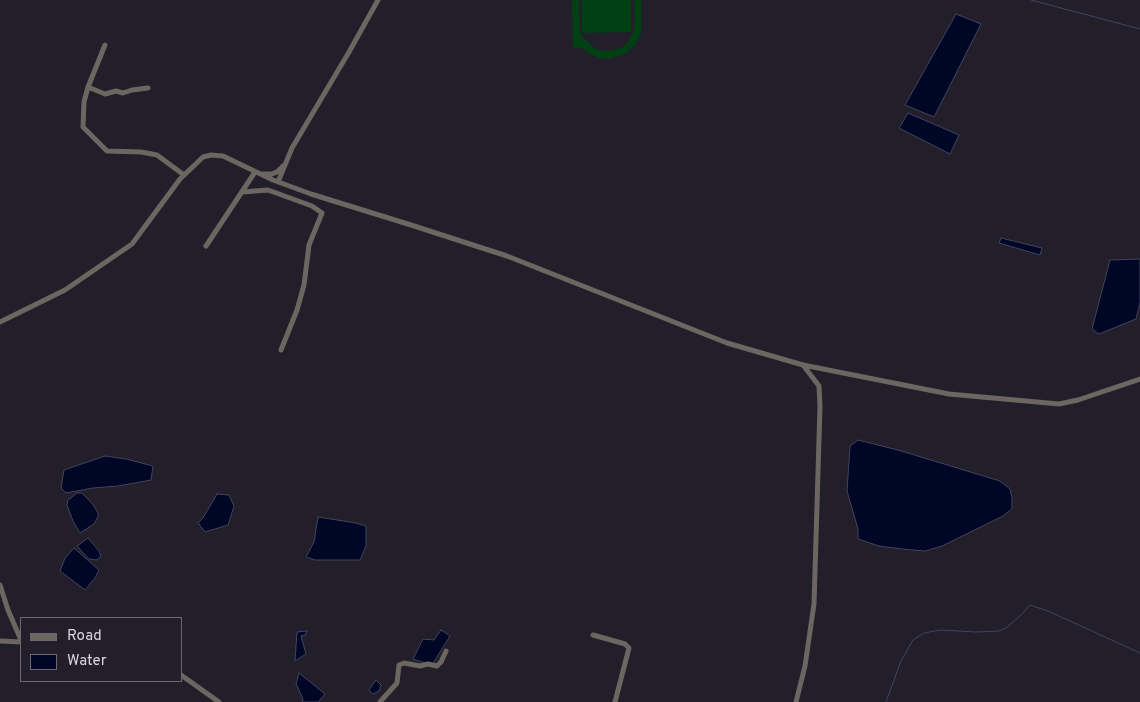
<!DOCTYPE html>
<style>
body{margin:0}
#map{position:relative;width:1140px;height:702px;overflow:hidden;background:#221e2a;font-family:Overpass,sans-serif}
canvas{display:block}
.legend{position:absolute;left:20px;top:617px;width:162px;height:65px;box-sizing:border-box;background:#221e2a;border:1px solid #6c6872;margin:0;padding:6px 9px;list-style:none;font-size:15px;color:#dad7df}
.legend li{display:flex;align-items:center;gap:10px;height:25px}
.legend b{width:25px;border:1px solid #6c6872}
</style>
<div id="map">
<canvas width="1140" height="702"></canvas>
<ul class="legend">
<li><b style="height:6px;background:#6c6661"></b>Road</li>
<li><b style="height:14px;background:#000626"></b>Water</li>
</ul>
</div>
<script>
const context = document.querySelector('canvas').getContext('2d');
context.lineJoin = 'round';
function fill(path, color) { context.fillStyle = color; context.fill(path, 'evenodd'); }
const toPath = rows => new Path2D(rows.map(r => 'M' + r).join(''));
function trace(path, color, width, dash) { context.strokeStyle = color; context.lineWidth = width; context.lineCap = dash ? 'butt' : 'round'; context.setLineDash(dash || []); context.stroke(path); }
const green = toPath([
 [572,0,579,0,580,31,583,38,596,49,605,51,614,50,623,47,628,42,632,36,635,24,634,0,641,0,641,33,635,45,625,54,608,59,599,58,590,54,581,47,580,48,573,48],
 [582,0,631,0,631,32,582,33]
]);
const water = toPath([
 [956,14,981,24,934,117,905,105,956,14],
 [908,113,959,135,950,154,899,128,908,113],
 [1001,238,1042,248,1040,255,999,243,1001,238],
 [1140,259,1140,303,1136,319,1099,334,1092,329,1110,260,1140,259],
 [858,440,898,450,1000,481,1010,489,1012,498,1012,509,1003,516,942,546,925,551,902,549,879,546,858,539,858,529,847,491,850,446,858,440],
 [105,456,126,459,153,466,151,480,118,486,93,488,66,493,61,488,64,470,105,456],
 [77,493,82,493,88,499,94,506,98,513,98,517,94,524,80,533,73,521,67,505,68,500,77,493],
 [217,494,229,495,234,506,228,525,205,532,198,523,203,518,217,494],
 [318,517,356,523,366,526,366,546,360,560,315,560,306,557,314,542,318,517],
 [88,538,99,551,101,556,97,560,89,559,77,546,88,538],
 [74,548,99,570,95,578,85,590,60,571,65,558,74,548],
 [441,630,450,636,432,665,413,659,423,639,434,640,441,630],
 [307,631,305,635,301,636,306,654,295,661,297,632,307,631],
 [299,673,325,694,318,702,302,702,303,699,296,684,299,673],
 [376,680,381,685,379,691,373,694,369,690,376,680]
]);
const stream = toPath([
 [1031,0,1140,29],
 [886,702,901,661,913,640,924,633,940,630,977,632,999,631,1006,628,1022,614,1030,605,1048,611,1140,653]
]);
const minor = toPath([
 [105,45,88,87,84,102,83,127,107,151,141,152,157,155,184,175],
 [88,87,105,94,116,91,123,93,132,90,148,88],
 [262,174,272,174,277,172,283,166],
 [278,182,292,148,349,52,378,0],
 [242,192,268,190,312,206,322,213,309,245,304,285,297,310,281,350],
 [206,246,255,172],
 [0,322,65,290,132,244,180,179,203,157,211,155,223,156,273,180,311,194,411,225,507,256,727,343,803,365,949,394,1059,404,1078,400,1140,379],
 [0,585,8,610,21,640],
 [593,635,625,644,629,648,615,702],
 [0,641,21,642],
 [181,675,219,702],
 [380,702,397,683,399,665,404,663,420,666,428,664,437,666,441,662,446,651],
 [796,702,805,666,814,604,820,406,819,386,803,365]
]);
fill(green, '#004012');
fill(water, '#000626');
trace(water, '#41455e', 1);
trace(stream, '#41455e', 1);
trace(minor, '#6c6661', 5);
</script>
